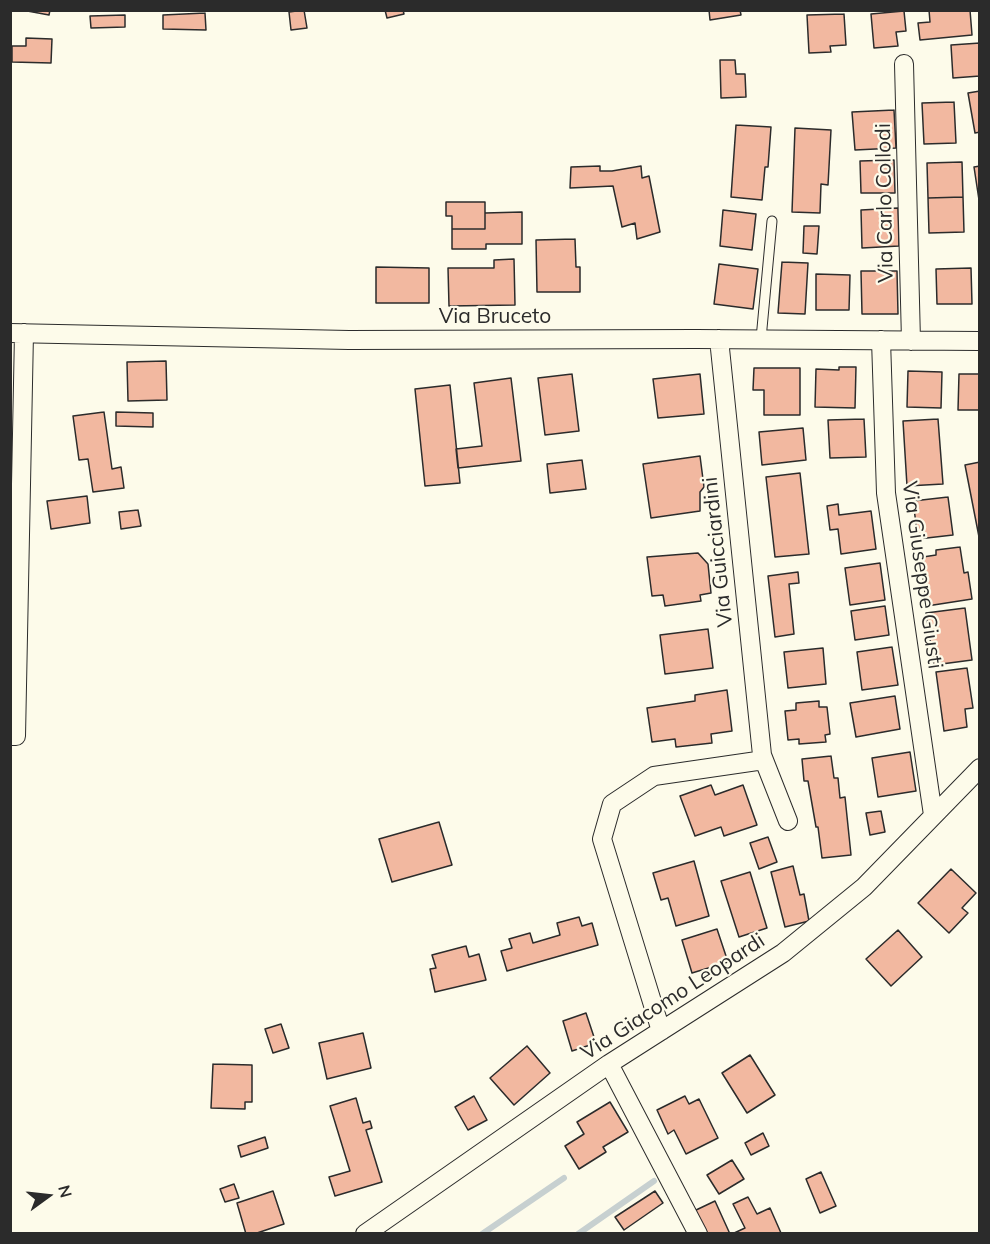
<!DOCTYPE html>
<style>
body{margin:0}
#map{position:relative;width:990px;height:1244px;overflow:hidden;background:#fdfbea;font-family:Mulish,sans-serif}
canvas{display:block}
.frame{position:absolute;inset:0;border:12px solid #2b2b2b;pointer-events:none}
.north{position:absolute;left:18px;top:1166px;width:60px;height:60px;-webkit-text-stroke:4px #fdfbea;paint-order:stroke;rotate:75deg;font-size:16px;font-weight:700;line-height:24px;text-align:center;color:#2b2b2b}
.north::after{content:'';display:block;margin:auto;width:21px;height:27px;background:#2b2b2b;clip-path:polygon(50% 0,100% 100%,50% 72%,0 100%)}
</style>
<div id="map">
<canvas width="990" height="1244"></canvas>
<div class="frame"></div>
<div class="north">N</div>
</div>
<script>
const context = document.querySelector('canvas').getContext('2d');
context.lineJoin = 'round';
const toPath = rows => new Path2D(rows.map(r => 'M' + r).join(''));
function trace(path, color, width, dash) { context.strokeStyle = color; context.lineWidth = width; context.lineCap = dash ? 'butt' : 'round'; context.setLineDash(dash || []); context.stroke(path); }
function fill(path, color) { context.fillStyle = color; context.fill(path, 'evenodd'); }
function write(font, color, halo, rows, align = 'center') {
  context.font = font + ' Mulish,sans-serif'; context.lineWidth = 4.5; context.setLineDash([]); context.textBaseline = 'middle'; context.strokeStyle = halo; context.fillStyle = color; for (const [text, x, y, turn = 0] of rows) {
    context.save(); context.translate(x, y); context.rotate((+turn || 0) * Math.PI / 180); context.textAlign = isNaN(turn) ? turn : align; if (halo) context.strokeText(text, 0, 0); context.fillText(text, 0, 0); context.restore();
  }
}
const stream = toPath([
 [482,1234,564,1178],
 [578,1234,654,1181]
]);
const building = toPath([
 [22,10,50,10,49,15,22,10],
 [304,10,307,28,291,30,289,12,304,10],
 [385,10,403,10,404,14,387,18,385,10],
 [709,10,740,10,741,15,710,20,709,10],
 [929,10,970,10,972,35,920,40,918,23,930,22,929,10],
 [904,11,906,31,896,32,898,46,874,48,871,14,904,11],
 [205,13,206,30,163,29,163,15,205,13],
 [844,14,846,45,830,46,831,52,809,53,807,15,844,14],
 [125,15,125,27,91,28,90,16,125,15],
 [26,38,52,39,51,63,12,62,12,46,26,46,26,38],
 [980,43,980,76,953,78,951,45,980,43],
 [720,60,735,60,736,74,745,74,746,97,721,98,720,60],
 [980,91,980,132,975,133,968,93,980,91],
 [954,102,956,143,924,144,922,103,954,102],
 [894,110,896,148,855,150,852,112,894,110],
 [736,125,771,127,768,167,765,167,762,200,731,197,736,125],
 [795,128,831,130,828,185,821,184,820,213,792,212,795,128],
 [894,160,895,193,861,193,860,161,894,160],
 [962,162,963,197,928,198,927,163,962,162],
 [600,166,600,171,612,171,641,166,642,178,649,176,660,232,637,239,635,223,622,227,613,186,570,188,571,167,600,166],
 [980,166,980,200,979,200,974,167,980,166],
 [963,197,964,232,929,233,928,198,963,197],
 [446,202,485,202,485,229,452,229,452,216,446,216,446,202],
 [898,208,899,246,862,248,861,210,898,208],
 [723,210,756,214,752,250,720,246,723,210],
 [522,212,522,244,486,244,486,249,452,249,452,229,485,229,485,213,522,212],
 [804,226,819,226,817,254,803,253,804,226],
 [575,239,576,267,580,267,580,292,537,292,536,240,575,239],
 [514,259,515,305,449,306,448,268,494,268,494,260,514,259],
 [782,262,808,263,805,314,778,313,782,262],
 [719,264,758,269,753,309,714,304,719,264],
 [376,267,429,268,429,303,376,303,376,267],
 [971,268,972,304,937,304,936,269,971,268],
 [861,271,897,271,898,314,862,314,861,271],
 [816,274,850,275,849,310,816,310,816,274],
 [166,361,167,400,128,401,127,362,166,361],
 [839,367,856,367,855,408,815,407,816,369,839,370,839,367],
 [754,368,800,368,800,415,764,415,764,390,753,390,754,368],
 [908,371,942,372,941,408,907,407,908,371],
 [572,374,579,431,545,435,538,378,572,374],
 [700,374,704,414,658,418,653,379,700,374],
 [959,374,980,374,980,410,958,410,959,374],
 [511,378,521,461,458,468,456,449,482,446,474,383,511,378],
 [450,385,460,483,425,486,415,389,450,385],
 [104,412,112,469,121,467,124,488,93,492,88,459,79,460,73,416,104,412],
 [116,412,153,413,153,427,116,426,116,412],
 [864,419,866,457,830,458,828,420,864,419],
 [938,419,943,484,907,486,903,421,938,419],
 [803,428,806,460,762,465,759,432,803,428],
 [700,456,704,487,700,492,700,511,651,518,643,464,700,456],
 [582,460,586,489,550,493,547,464,582,460],
 [980,462,980,542,965,465,980,462],
 [800,473,809,554,775,557,766,477,800,473],
 [87,496,90,523,51,529,47,501,87,496],
 [948,497,953,535,918,539,913,501,948,497],
 [838,504,839,515,871,511,876,549,841,554,838,529,830,530,827,506,838,504],
 [138,510,141,526,121,529,119,512,138,510],
 [960,547,964,573,968,572,972,599,927,606,923,579,926,579,923,557,936,555,936,550,960,547],
 [698,553,708,564,711,593,700,595,701,601,665,606,663,595,652,596,647,557,698,553],
 [880,563,885,600,850,605,845,568,880,563],
 [798,572,799,583,789,584,794,634,775,637,768,576,798,572],
 [885,606,889,635,855,640,851,611,885,606],
 [965,608,972,660,934,665,926,613,965,608],
 [708,629,713,668,665,674,660,635,708,629],
 [892,647,898,685,862,690,857,652,892,647],
 [823,648,826,684,788,688,784,652,823,648],
 [967,668,973,708,965,709,967,727,944,731,936,672,967,668],
 [727,690,732,731,711,734,712,743,676,747,675,739,652,742,647,708,695,701,695,695,727,690],
 [895,696,900,729,856,737,850,703,895,696],
 [819,701,819,707,827,707,830,734,825,735,826,742,799,744,799,739,788,740,785,711,796,710,796,703,819,701],
 [910,752,916,791,878,797,872,758,910,752],
 [831,756,834,778,838,778,840,798,845,797,851,855,822,858,818,827,816,827,808,781,804,781,802,759,831,756],
 [711,785,715,795,743,785,757,825,724,836,721,827,695,836,680,796,711,785],
 [881,811,885,832,870,835,866,813,881,811],
 [439,822,452,865,392,882,379,839,439,822],
 [768,837,777,862,759,869,750,843,768,837],
 [694,861,709,916,676,926,668,898,661,900,653,873,694,861],
 [793,866,800,895,804,894,809,921,785,927,771,872,793,866],
 [951,869,976,893,962,908,968,913,949,933,918,903,951,869],
 [750,872,767,928,739,937,721,881,750,872],
 [579,917,582,926,592,923,598,945,507,971,501,951,512,948,509,939,530,933,533,943,560,935,557,923,579,917],
 [717,929,728,962,692,973,682,940,717,929],
 [898,930,922,957,891,986,866,959,898,930],
 [466,946,469,957,479,954,486,980,435,992,430,969,436,968,432,955,466,946],
 [586,1013,596,1043,572,1051,563,1021,586,1013],
 [281,1024,289,1048,273,1053,265,1029,281,1024],
 [363,1033,371,1068,327,1079,319,1043,363,1033],
 [527,1046,550,1073,514,1105,490,1078,527,1046],
 [750,1055,775,1095,747,1113,722,1073,750,1055],
 [213,1064,252,1065,252,1102,245,1102,245,1109,211,1108,213,1064],
 [474,1096,487,1120,468,1130,455,1107,474,1096],
 [685,1096,689,1104,699,1099,718,1138,686,1154,674,1130,668,1134,657,1110,685,1096],
 [356,1098,363,1123,370,1121,372,1128,366,1130,382,1182,335,1196,329,1177,350,1171,330,1106,356,1098],
 [610,1102,628,1132,603,1147,606,1152,579,1169,565,1146,584,1134,577,1122,610,1102],
 [763,1133,769,1146,751,1155,745,1143,763,1133],
 [265,1137,268,1148,241,1157,238,1146,265,1137],
 [732,1160,744,1179,719,1194,707,1175,732,1160],
 [821,1172,836,1206,820,1213,806,1179,821,1172],
 [234,1184,239,1198,225,1202,220,1189,234,1184],
 [273,1191,284,1224,254,1234,246,1234,237,1203,273,1191],
 [655,1191,663,1203,624,1230,615,1217,655,1191],
 [748,1197,757,1214,770,1208,781,1233,732,1234,745,1228,733,1204,748,1197],
 [715,1201,730,1234,704,1234,694,1211,715,1201]
]);
const service = toPath([
 [761,339,772,221]
]);
const minor = toPath([
 [904,64,911,341],
 [10,333,349,340,696,339,980,341],
 [719,339,762,755,788,821],
 [881,340,886,493,933,815],
 [10,736,16,736,24,333],
 [661,1031,602,839,612,804,654,776,764,760],
 [609,1064,698,1234],
 [365,1234,609,1064,783,953,864,887,980,768]
]);
const streetNames = [
 ["Via Carlo Collodi",885,203,-91],
 ["Via Bruceto",495,317],
 ["Via Guicciardini",718,552,-96],
 ["Via Giuseppe Giusti",922,575,82],
 ["Via Giacomo Leopardi",673,997,-33]
];
trace(stream, '#c7d0d0', 6);
fill(building, '#f2b8a0');
trace(building, '#2b2b2b', 1.5);
trace(service, '#2b2b2b', 11);
trace(minor, '#2b2b2b', 20);
trace(service, '#fdfbea', 9);
trace(minor, '#fdfbea', 18);
write('21px', '#2b2b2b', '#fdfbea', streetNames);
</script>
